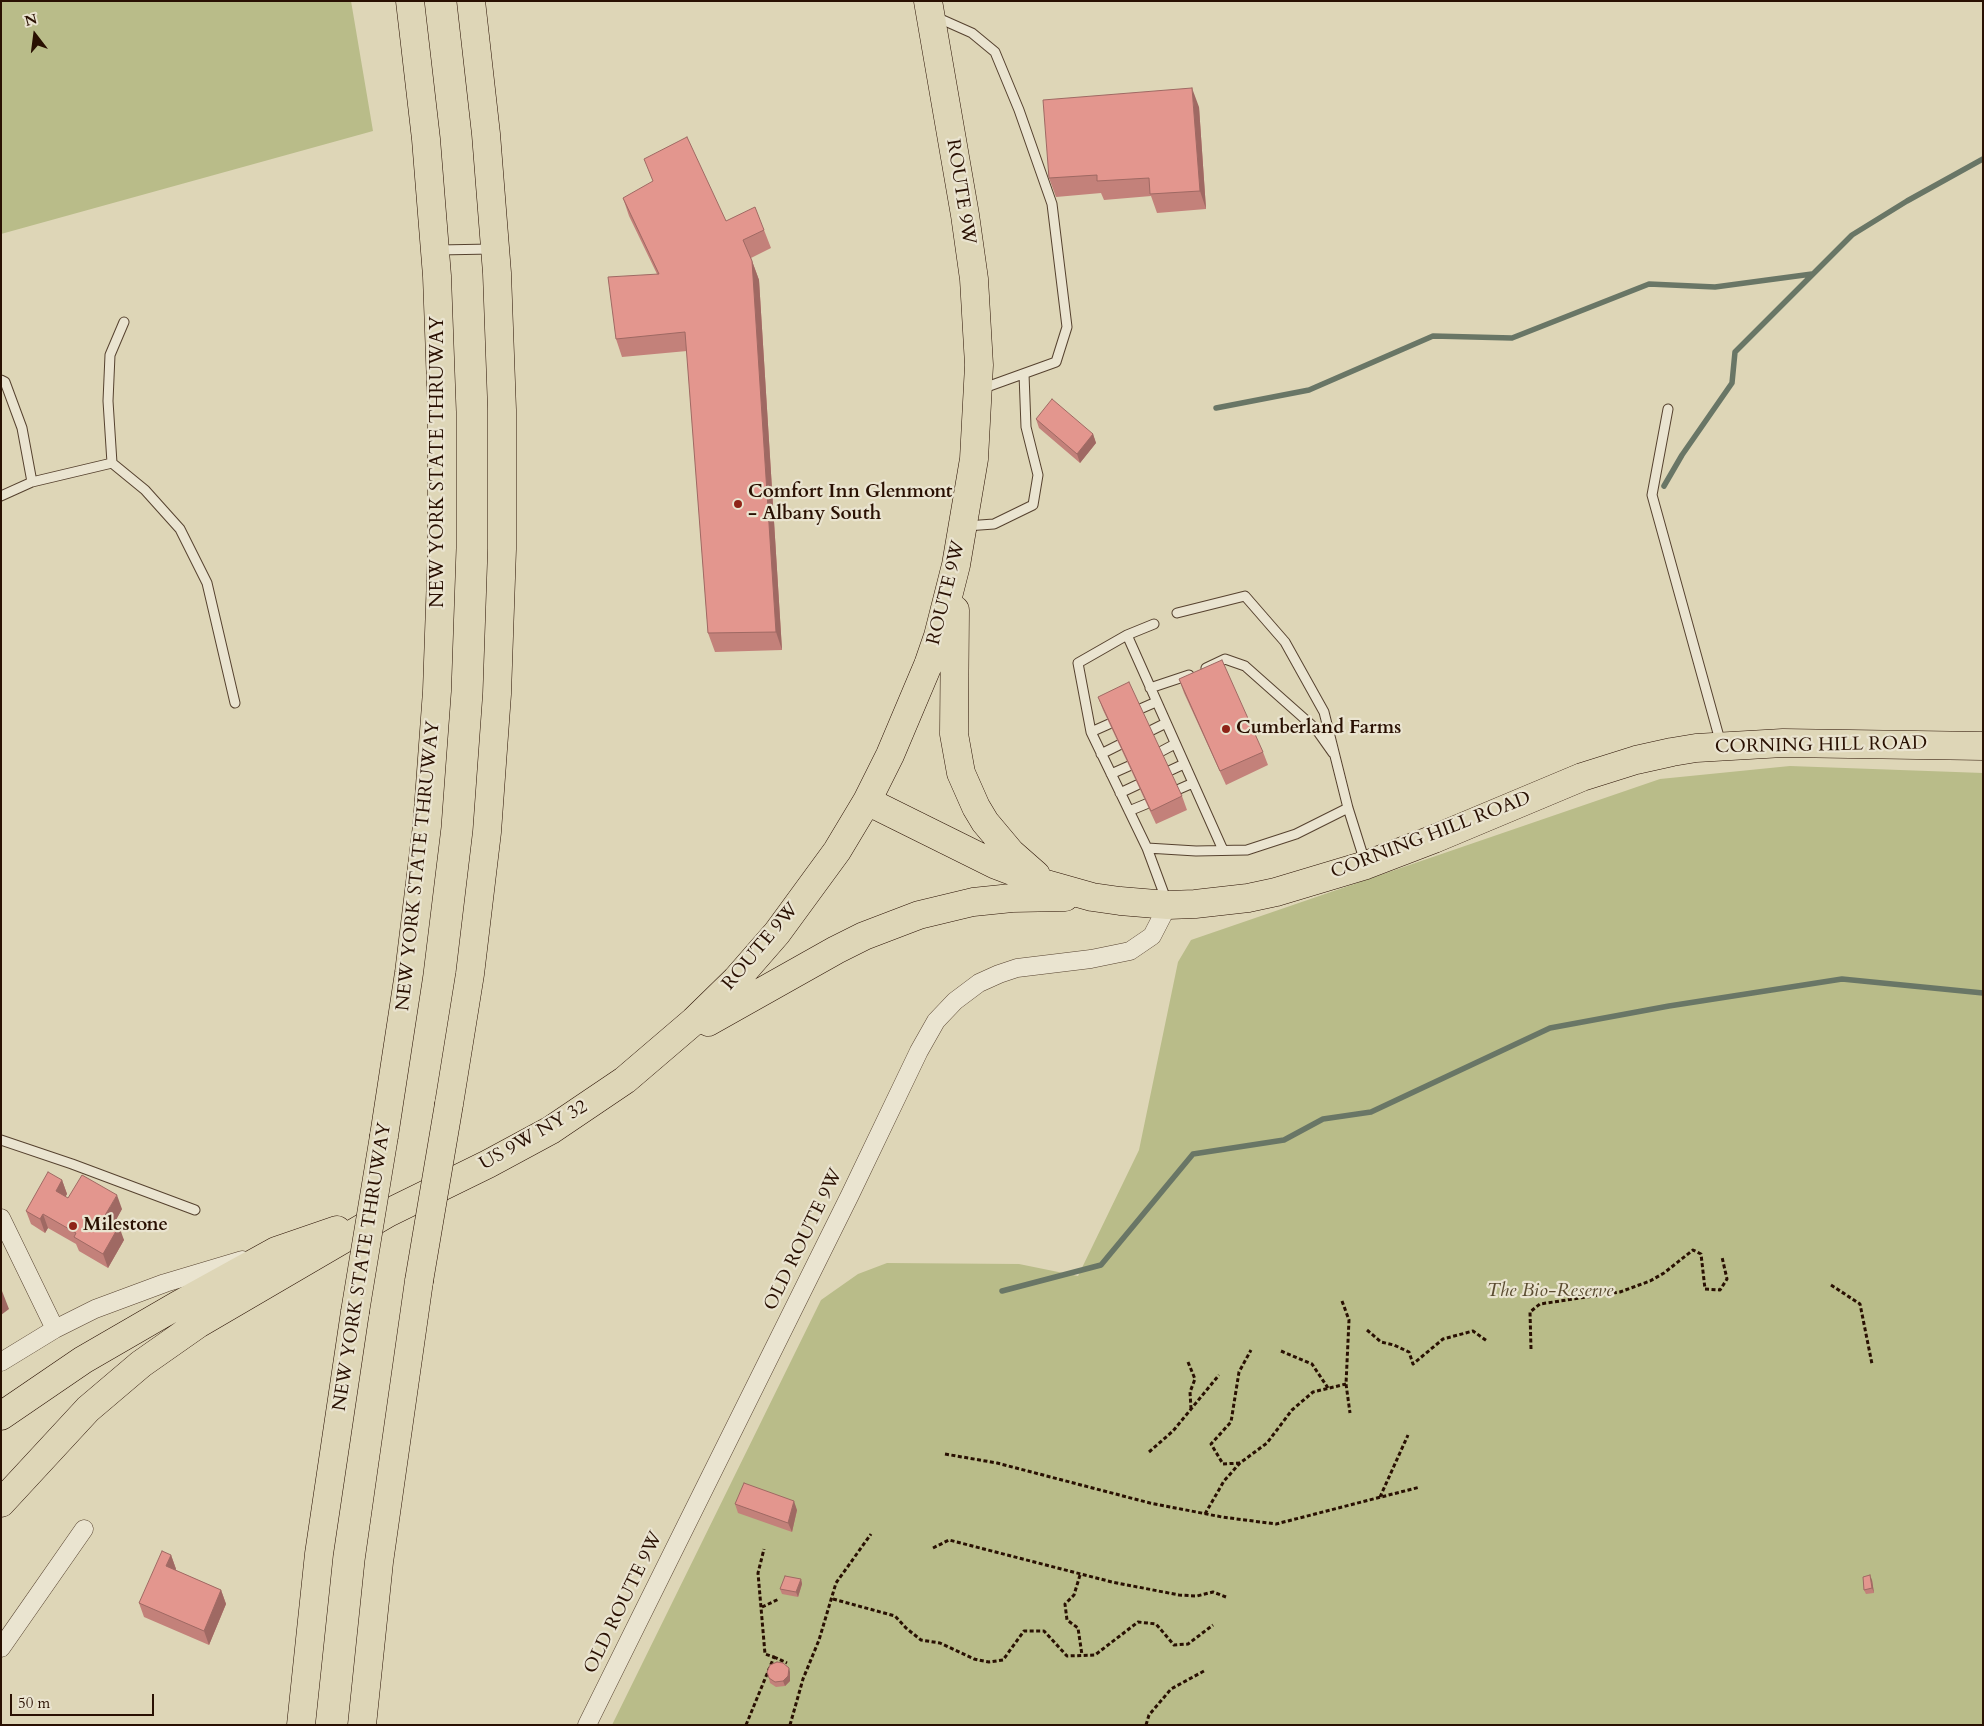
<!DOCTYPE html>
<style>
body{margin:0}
#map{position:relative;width:1984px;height:1726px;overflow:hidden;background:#ded6b7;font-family:Cardo,serif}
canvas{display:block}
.frame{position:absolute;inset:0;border:2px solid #291002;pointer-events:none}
.north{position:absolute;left:10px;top:10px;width:50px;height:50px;-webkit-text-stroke:4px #eae4d0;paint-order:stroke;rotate:345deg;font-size:14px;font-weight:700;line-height:20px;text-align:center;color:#291002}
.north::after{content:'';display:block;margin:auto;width:18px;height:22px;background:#291002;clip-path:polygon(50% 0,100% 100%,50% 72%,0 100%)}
.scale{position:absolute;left:10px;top:1694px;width:144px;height:22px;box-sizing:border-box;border:2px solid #291002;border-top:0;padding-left:6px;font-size:15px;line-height:18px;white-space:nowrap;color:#291002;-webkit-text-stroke:4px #eae4d0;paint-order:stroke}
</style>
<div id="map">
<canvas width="1984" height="1726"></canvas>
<div class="frame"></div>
<div class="north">N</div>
<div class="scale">50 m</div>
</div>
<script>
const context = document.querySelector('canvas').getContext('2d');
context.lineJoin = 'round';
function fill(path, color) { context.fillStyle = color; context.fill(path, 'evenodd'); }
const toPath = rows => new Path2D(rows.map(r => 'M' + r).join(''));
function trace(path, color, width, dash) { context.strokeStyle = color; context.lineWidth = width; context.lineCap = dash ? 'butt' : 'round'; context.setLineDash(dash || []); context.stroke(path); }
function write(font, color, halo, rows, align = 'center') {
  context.font = font + ' Cardo,serif'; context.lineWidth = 4.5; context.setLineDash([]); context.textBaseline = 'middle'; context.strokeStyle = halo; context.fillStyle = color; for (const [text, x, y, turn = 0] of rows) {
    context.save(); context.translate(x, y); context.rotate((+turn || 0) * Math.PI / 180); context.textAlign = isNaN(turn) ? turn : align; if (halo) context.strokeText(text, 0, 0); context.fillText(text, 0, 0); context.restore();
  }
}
const green = toPath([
 [1,1,351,1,373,131,1,234],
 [1790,766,1983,773,1983,1725,612,1725,821,1300,858,1274,887,1263,1019,1264,1078,1276,1139,1150,1178,962,1191,940,1660,779]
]);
const stream = toPath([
 [1216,408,1309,390,1433,336,1512,338,1649,284,1715,287,1812,274],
 [1664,486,1682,455,1732,383,1735,352,1852,235,1907,201,1983,159],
 [1002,1291,1101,1265,1193,1154,1284,1140,1323,1119,1371,1112,1550,1028,1669,1006,1842,979,1983,993]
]);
const path = toPath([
 [1831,1285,1860,1304,1872,1364],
 [1342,1301,1349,1320,1346,1384,1350,1413],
 [1367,1330,1381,1342,1394,1345,1409,1352,1413,1364,1443,1339,1473,1331,1487,1341],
 [1531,1349,1530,1312,1540,1304,1620,1292,1650,1281,1664,1273,1693,1250,1701,1254,1705,1289,1720,1290,1727,1279,1722,1257],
 [1281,1351,1312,1364,1328,1388],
 [1188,1362,1195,1379,1190,1392,1191,1409],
 [1149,1452,1173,1431,1219,1375],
 [945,1454,997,1463,1150,1503,1222,1517,1276,1524,1420,1487],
 [1240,1463,1223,1464,1211,1444,1231,1422,1239,1372,1251,1350],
 [1380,1497,1408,1435],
 [1205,1514,1224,1481,1240,1463,1267,1443,1292,1410,1313,1392,1346,1384],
 [933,1548,949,1540,1112,1582,1179,1595,1197,1596,1213,1592,1226,1597],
 [1080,1575,1074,1595,1065,1604,1067,1620,1078,1628,1082,1655],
 [833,1599,895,1616,906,1628,921,1640,940,1643,974,1659,989,1662,1003,1660,1024,1631,1044,1631,1067,1656,1095,1655,1138,1622,1156,1624,1174,1645,1188,1644,1213,1625],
 [762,1607,779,1599],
 [774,1657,787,1663],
 [746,1725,774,1657,765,1654,758,1573,764,1549],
 [790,1725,803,1679,819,1640,836,1583,871,1534],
 [1146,1725,1149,1715,1171,1689,1204,1671]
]);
const service = toPath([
 [936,17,972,33,995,52,1019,110,1052,204,1067,327,1056,362,981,389],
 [438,250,492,249],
 [124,322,110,355,108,401,112,463,145,490,180,529,207,583,235,703],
 [1,380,5,382,22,428,32,482,1,496],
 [1668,409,1652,495,1721,744],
 [32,482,112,463],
 [966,526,994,524,1033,505,1038,475,1026,427,1024,374],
 [1177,613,1245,596,1285,642,1324,712,1348,808,1365,862],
 [1154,624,1127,635,1078,663,1091,732,1147,848,1167,902],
 [1127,635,1223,850],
 [1206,668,1225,659,1245,666,1316,729,1333,753],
 [1150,688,1189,675],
 [1140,709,1156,702],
 [1150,731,1166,723],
 [1091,732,1109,724],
 [1160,752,1175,744],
 [1101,754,1119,745],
 [1169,771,1184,764],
 [1111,774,1129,766],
 [1177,790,1193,783],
 [1120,793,1137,785],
 [1129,811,1146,804],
 [1147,848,1196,851,1247,850,1296,834,1348,808],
 [1,1140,72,1164,195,1210]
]);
const minor = toPath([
 [1,1218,55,1329],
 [1,1362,55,1329,95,1309,165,1283,242,1260],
 [1,1648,84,1529],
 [587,1725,850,1195,919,1051,936,1021,955,1001,979,983,999,974,1017,968,1091,959,1130,951,1152,936,1168,905]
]);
const primary = toPath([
 [955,610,954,734,961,773,976,807,985,822,1011,853,1036,875],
 [867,801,996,865,1046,884,1092,897,1120,901,1168,905,1195,904,1248,898,1276,892,1366,865,1434,839,1582,777,1636,760,1672,752,1696,748,1783,743,1983,746],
 [708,1022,836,950,864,936,919,915,973,902,1012,898,1065,897],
 [1,1416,83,1360,178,1305,276,1251,337,1230],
 [1,1503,88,1409,141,1364,198,1324,388,1213,488,1164,551,1130,625,1080,694,1021,736,980,777,933,837,851,867,801,890,755,928,665,938,636,956,565,974,459,979,365,974,279,965,215,928,1]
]);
const motorway = toPath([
 [449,1104,470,974,487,832,497,694,502,549,502,410,497,273,486,134,471,1],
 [384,1136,409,973,427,826,437,691,442,548,442,412,437,276,426,139,410,1],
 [301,1725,319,1554,355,1312],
 [362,1725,379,1562,419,1281]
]);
const motorwayBridge = toPath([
 [419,1281,449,1104],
 [355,1312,384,1136]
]);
const wall = toPath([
 [1199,107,1206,209,1157,213,1151,196,1104,200,1101,193,1056,197,1049,178],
 [623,198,764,230,771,248,751,258,759,280,782,650,715,652,708,633,687,351,622,357,616,339,657,274,629,216],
 [1036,419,1093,434,1096,443,1080,463,1039,428],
 [1179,679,1263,752,1268,765,1226,785,1184,693],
 [1098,697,1182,796,1187,810,1156,824,1103,710],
 [62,1180,67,1194,65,1197,68,1198,122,1209,114,1223,124,1240,108,1268,79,1251,76,1244,48,1228,45,1233,31,1224,26,1211],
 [735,1504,797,1510,792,1532,738,1513],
 [171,1555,176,1569,175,1570,221,1590,226,1604,209,1645,144,1617,139,1603],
 [801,1579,802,1584,798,1597,782,1594,780,1589],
 [1872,1580,1874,1593,1866,1594,1864,1590],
 [790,1672,790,1681,785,1686,776,1687,770,1683,769,1678]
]);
const shadedWall = toPath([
 [1192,88,1199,107,1206,209,1200,191],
 [752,261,759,280,782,650,776,632],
 [1093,434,1096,443,1080,463,1077,454],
 [62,1180,67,1194,61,1205,56,1191],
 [117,1195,122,1209,110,1231,104,1217],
 [43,1214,48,1228,45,1233,40,1219],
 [119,1226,124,1240,108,1268,103,1254],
 [2,1291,9,1309,1,1315,1,1292],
 [794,1501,797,1510,792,1532,788,1523],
 [171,1555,176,1569,171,1580,166,1566],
 [1870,1575,1872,1580,1874,1593,1872,1588],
 [801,1579,802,1584,798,1597,796,1592],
 [221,1590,226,1604,209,1645,204,1631],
 [789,1668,790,1672,790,1681,785,1686,783,1681]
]);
const building = toPath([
 [1192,88,1200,191,1150,194,1149,178,1097,181,1097,175,1049,178,1043,100,1192,88],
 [687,137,726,221,755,207,764,230,743,240,752,261,776,632,708,633,685,332,616,339,608,277,659,274,623,198,653,181,644,159,687,137],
 [1052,399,1093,434,1077,454,1036,419,1052,399],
 [1222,660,1263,752,1220,771,1179,679,1222,660],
 [1129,682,1182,796,1151,811,1098,697,1129,682],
 [48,1172,62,1180,56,1191,68,1198,82,1175,117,1195,104,1217,119,1226,103,1254,74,1237,76,1233,43,1214,40,1219,26,1211,48,1172],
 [744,1483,794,1501,788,1523,735,1504,744,1483],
 [162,1551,171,1555,166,1566,221,1590,204,1631,139,1603,162,1551],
 [1870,1575,1872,1588,1864,1590,1863,1577,1870,1575],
 [785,1576,801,1579,796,1592,780,1589,785,1576],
 [777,1662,783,1663,789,1668,788,1676,783,1681,775,1682,769,1678,767,1672,770,1665,777,1662]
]);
const markers = [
 [738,504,5,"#8f2418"],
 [1226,729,5,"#8f2418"],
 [73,1226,5,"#8f2418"]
];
const streetNames = [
 ["ROUTE 9W",960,192,81],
 ["NEW YORK STATE THRUWAY",439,462,-90],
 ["ROUTE 9W",947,593,-76],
 ["CORNING HILL ROAD",1821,746,-1],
 ["CORNING HILL ROAD",1431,836,-21],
 ["NEW YORK STATE THRUWAY",419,866,-84],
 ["ROUTE 9W",761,947,-50],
 ["US 9W NY 32",534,1136,-30],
 ["OLD ROUTE 9W",804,1240,-64],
 ["NEW YORK STATE THRUWAY",363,1267,-81],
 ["OLD ROUTE 9W",624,1603,-64]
];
const poiNames = [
 ["Comfort Inn Glenmont",748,493],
 ["- Albany South",748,515],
 ["Cumberland Farms",1236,729],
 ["Milestone",83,1226]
];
const parkNames = [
 ["The Bio-Reserve",1550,1292]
];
fill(green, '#b9bc89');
trace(stream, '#697666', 5.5);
trace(service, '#56422f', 11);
trace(minor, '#56422f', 19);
trace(primary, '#291002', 29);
trace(motorway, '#291002', 29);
trace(path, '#291002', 3, [4, 2.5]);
trace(service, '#eae4d0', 9);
trace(minor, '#eae4d0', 18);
trace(primary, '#ded6b7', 28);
trace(motorway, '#ded6b7', 28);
trace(motorwayBridge, '#291002', 29, []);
trace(motorwayBridge, '#ded6b7', 28);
fill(wall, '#c3817a');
fill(shadedWall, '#9f6963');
fill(building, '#e3968e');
trace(building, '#9f6963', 1);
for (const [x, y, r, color] of markers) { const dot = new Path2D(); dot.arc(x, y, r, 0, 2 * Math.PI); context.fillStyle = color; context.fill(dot); trace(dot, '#eae4d0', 2); }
write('19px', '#291002', '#eae4d0', streetNames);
write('bold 19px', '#291002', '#eae4d0', poiNames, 'left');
write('italic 19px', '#5b4c31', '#eae4d0', parkNames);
</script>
